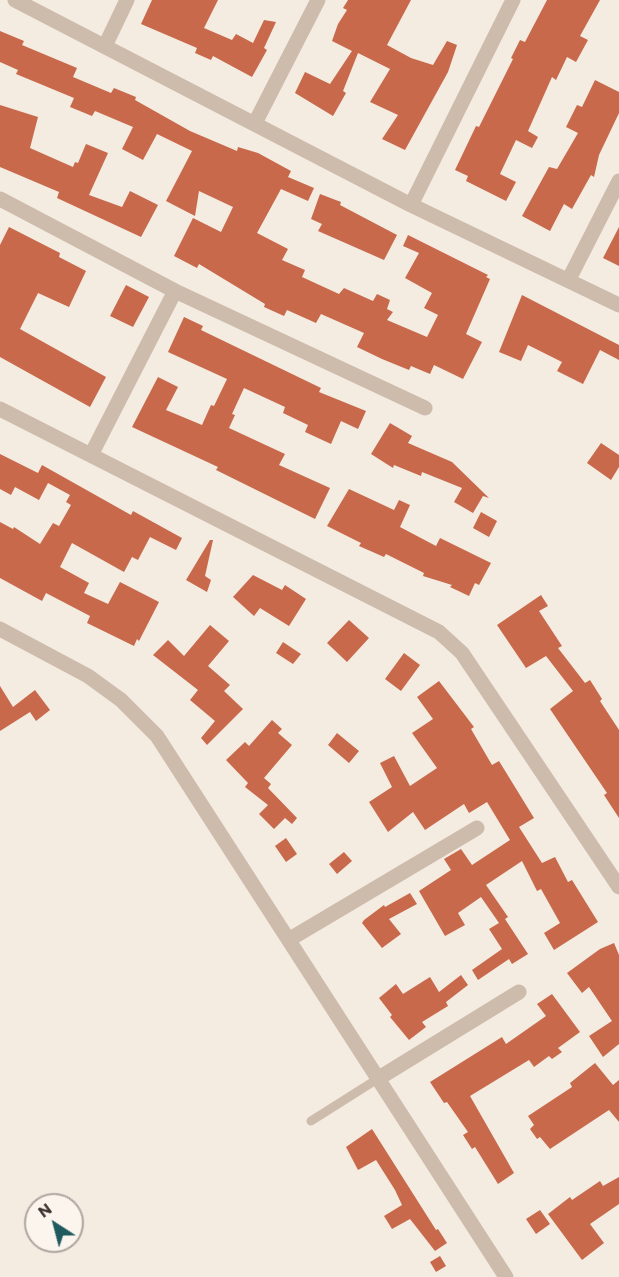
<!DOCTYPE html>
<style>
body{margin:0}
#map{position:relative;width:619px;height:1277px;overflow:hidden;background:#f4ebe1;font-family:Commissioner,sans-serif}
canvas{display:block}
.north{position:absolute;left:24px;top:1193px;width:60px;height:60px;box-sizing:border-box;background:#fbf5ee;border:2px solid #aea6a0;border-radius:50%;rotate:324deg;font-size:16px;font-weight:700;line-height:24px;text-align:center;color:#3b302b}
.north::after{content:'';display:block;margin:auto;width:21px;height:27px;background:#1f5a5e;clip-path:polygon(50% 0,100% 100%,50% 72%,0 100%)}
</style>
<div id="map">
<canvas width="619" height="1277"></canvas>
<div class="north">N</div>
</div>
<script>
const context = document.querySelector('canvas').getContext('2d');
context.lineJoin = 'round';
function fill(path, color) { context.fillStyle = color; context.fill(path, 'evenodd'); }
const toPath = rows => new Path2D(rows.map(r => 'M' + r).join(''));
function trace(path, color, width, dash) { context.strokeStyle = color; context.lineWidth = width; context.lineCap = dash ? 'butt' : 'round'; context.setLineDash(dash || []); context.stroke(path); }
const building = toPath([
 [152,0,218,0,204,28,232,40,236,34,253,43,264,20,276,22,264,48,267,50,252,77,213,56,211,60,195,53,197,48,141,24],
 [348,0,411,0,387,45,411,58,433,65,447,41,457,45,448,72,405,150,382,139,398,115,370,102,390,69,358,53,343,91,346,93,333,116,295,93,305,72,330,84,352,51,332,41,338,24,347,10,343,8],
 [547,0,600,0,580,36,588,40,576,62,567,57,556,80,552,77,528,131,538,137,532,148,516,140,500,174,516,182,506,201,466,181,468,176,455,170,476,126,479,127,513,59,511,58,520,40,525,42],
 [0,31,24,41,22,45,77,68,73,77,111,93,114,88,136,97,135,100,190,131,237,151,238,147,258,153,291,171,288,177,314,188,308,201,281,189,257,233,288,249,282,260,305,270,302,277,339,294,344,288,373,301,377,294,390,300,387,309,393,312,387,320,427,337,438,315,424,308,432,293,405,278,419,253,403,246,408,235,488,275,486,277,490,279,466,334,482,342,463,379,434,365,430,374,411,366,409,370,382,359,357,347,364,333,321,314,316,323,287,310,284,316,264,307,265,304,199,264,197,268,174,256,193,218,221,232,233,207,199,191,195,216,166,201,192,151,157,134,143,160,122,149,133,127,95,111,92,116,70,107,74,98,16,74,18,70,0,62],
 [595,80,619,92,619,113,599,155,594,177,591,175,572,209,564,204,550,231,522,216,549,167,557,169,578,133,566,127,577,105,582,107],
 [0,105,38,117,30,148,73,167,75,162,78,163,86,144,108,153,89,195,122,207,130,191,158,205,141,237,57,198,59,192,0,167],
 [320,194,341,202,340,205,397,235,384,260,318,231,322,224,311,219],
 [9,227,60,253,59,257,86,271,69,307,38,293,20,329,106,377,90,407,0,357,0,245],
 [619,227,619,266,603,258],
 [126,285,149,297,133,327,110,316],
 [522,295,619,345,619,360,600,350,583,384,557,371,562,362,528,345,521,361,499,352],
 [184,317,203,326,201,330,321,388,319,392,366,411,358,429,341,421,331,444,305,432,308,425,283,413,285,407,244,388,232,414,235,415,229,428,285,454,279,465,330,488,315,519,216,470,218,467,132,427,158,377,178,387,166,410,202,425,211,405,214,406,227,379,168,352],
 [390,423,412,436,408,443,452,462,489,498,483,496,473,513,454,502,462,488,422,472,421,476,394,465,393,468,371,454],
 [601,443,619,455,619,467,611,480,587,463],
 [0,454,38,473,42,465,131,515,133,511,182,538,176,550,150,537,138,560,132,557,124,572,72,543,60,567,89,583,84,593,108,604,120,582,159,602,139,641,137,639,134,646,87,623,90,616,46,593,42,601,0,578,0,522,13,529,14,527,40,544,53,523,59,526,71,505,66,502,70,495,48,483,39,500,15,487,11,495,0,489],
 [349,489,394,510,399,500,410,505,400,527,436,546,440,538,491,563,479,585,475,583,469,596,450,587,452,585,423,576,424,573,386,554,384,557,359,546,361,543,327,526],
 [481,512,497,521,489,537,473,528],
 [210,540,213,540,205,576,211,580,207,592,186,580],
 [253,575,282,590,285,585,306,599,289,626,260,608,254,616,233,597],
 [541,595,548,606,539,611,562,646,558,648,585,683,590,680,602,699,600,701,619,730,619,818,604,795,607,793,550,709,573,691,546,656,526,668,497,625],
 [349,620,369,638,347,662,327,643],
 [210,625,229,641,208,666,230,685,224,691,243,709,207,745,201,738,215,721,190,700,198,690,153,655,168,640,184,656],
 [283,642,301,654,293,664,276,653],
 [404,653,420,665,401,691,385,679],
 [439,681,474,727,471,729,492,765,499,761,534,818,519,827,542,863,555,857,568,882,572,880,598,922,554,950,544,933,560,923,541,889,537,891,522,861,486,885,508,917,505,919,528,954,512,964,509,959,478,980,472,970,502,949,489,929,499,923,481,897,458,913,465,925,445,936,419,891,451,870,444,859,461,849,472,865,510,840,487,802,469,813,464,804,425,830,413,812,388,832,369,802,392,787,380,763,394,756,410,786,437,768,412,733,433,719,417,697],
 [0,686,13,707,35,690,50,710,36,721,30,712,0,731],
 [272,720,282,729,278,733,292,745,264,778,271,784,268,788,297,818,292,824,285,818,274,829,259,814,268,805,245,787,248,783,226,760,245,742,249,746],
 [337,733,359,751,349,763,328,745],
 [286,838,297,854,286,862,275,846],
 [344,852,352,861,337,874,329,864],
 [410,893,417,904,389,919,401,934,382,948,362,923,364,920,384,905,385,907],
 [614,943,619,955,619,1044,603,1057,589,1036,612,1021,589,987,582,993,567,973,600,949],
 [461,975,468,985,446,1002,448,1006,422,1022,426,1027,409,1040,390,1017,392,1015,379,998,396,984,403,994,430,977,439,992],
 [552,994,580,1032,558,1048,562,1052,552,1059,549,1056,534,1067,529,1060,470,1096,514,1173,498,1184,475,1147,472,1149,463,1135,468,1132,447,1102,444,1103,430,1082,502,1037,506,1044,546,1016,537,1004],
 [595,1063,613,1085,619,1080,619,1122,609,1110,550,1149,540,1137,537,1139,530,1129,534,1125,528,1116,572,1087,570,1083],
 [372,1129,436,1230,438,1229,447,1243,435,1251,410,1219,392,1229,384,1216,402,1205,395,1190,376,1160,358,1170,346,1147],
 [619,1177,619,1204,590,1224,604,1243,582,1260,548,1214,570,1197,572,1200,600,1181,603,1186],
 [540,1210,550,1224,536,1234,526,1219],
 [440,1256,446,1266,436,1272,430,1262]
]);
const service = toPath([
 [311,1121,379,1078]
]);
const minor = toPath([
 [15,0,411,205,619,305],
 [105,46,127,0],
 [255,123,318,0],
 [0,199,175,291,425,408],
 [411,205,513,0],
 [569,279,619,181],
 [0,409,439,632,462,653,619,887],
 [91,455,175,291],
 [0,629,88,676,121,700,157,736,506,1277],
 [290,939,477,828],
 [379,1078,519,992]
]);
fill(building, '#c8694b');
trace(service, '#cdbbac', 9);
trace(minor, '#cdbbac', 15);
</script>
